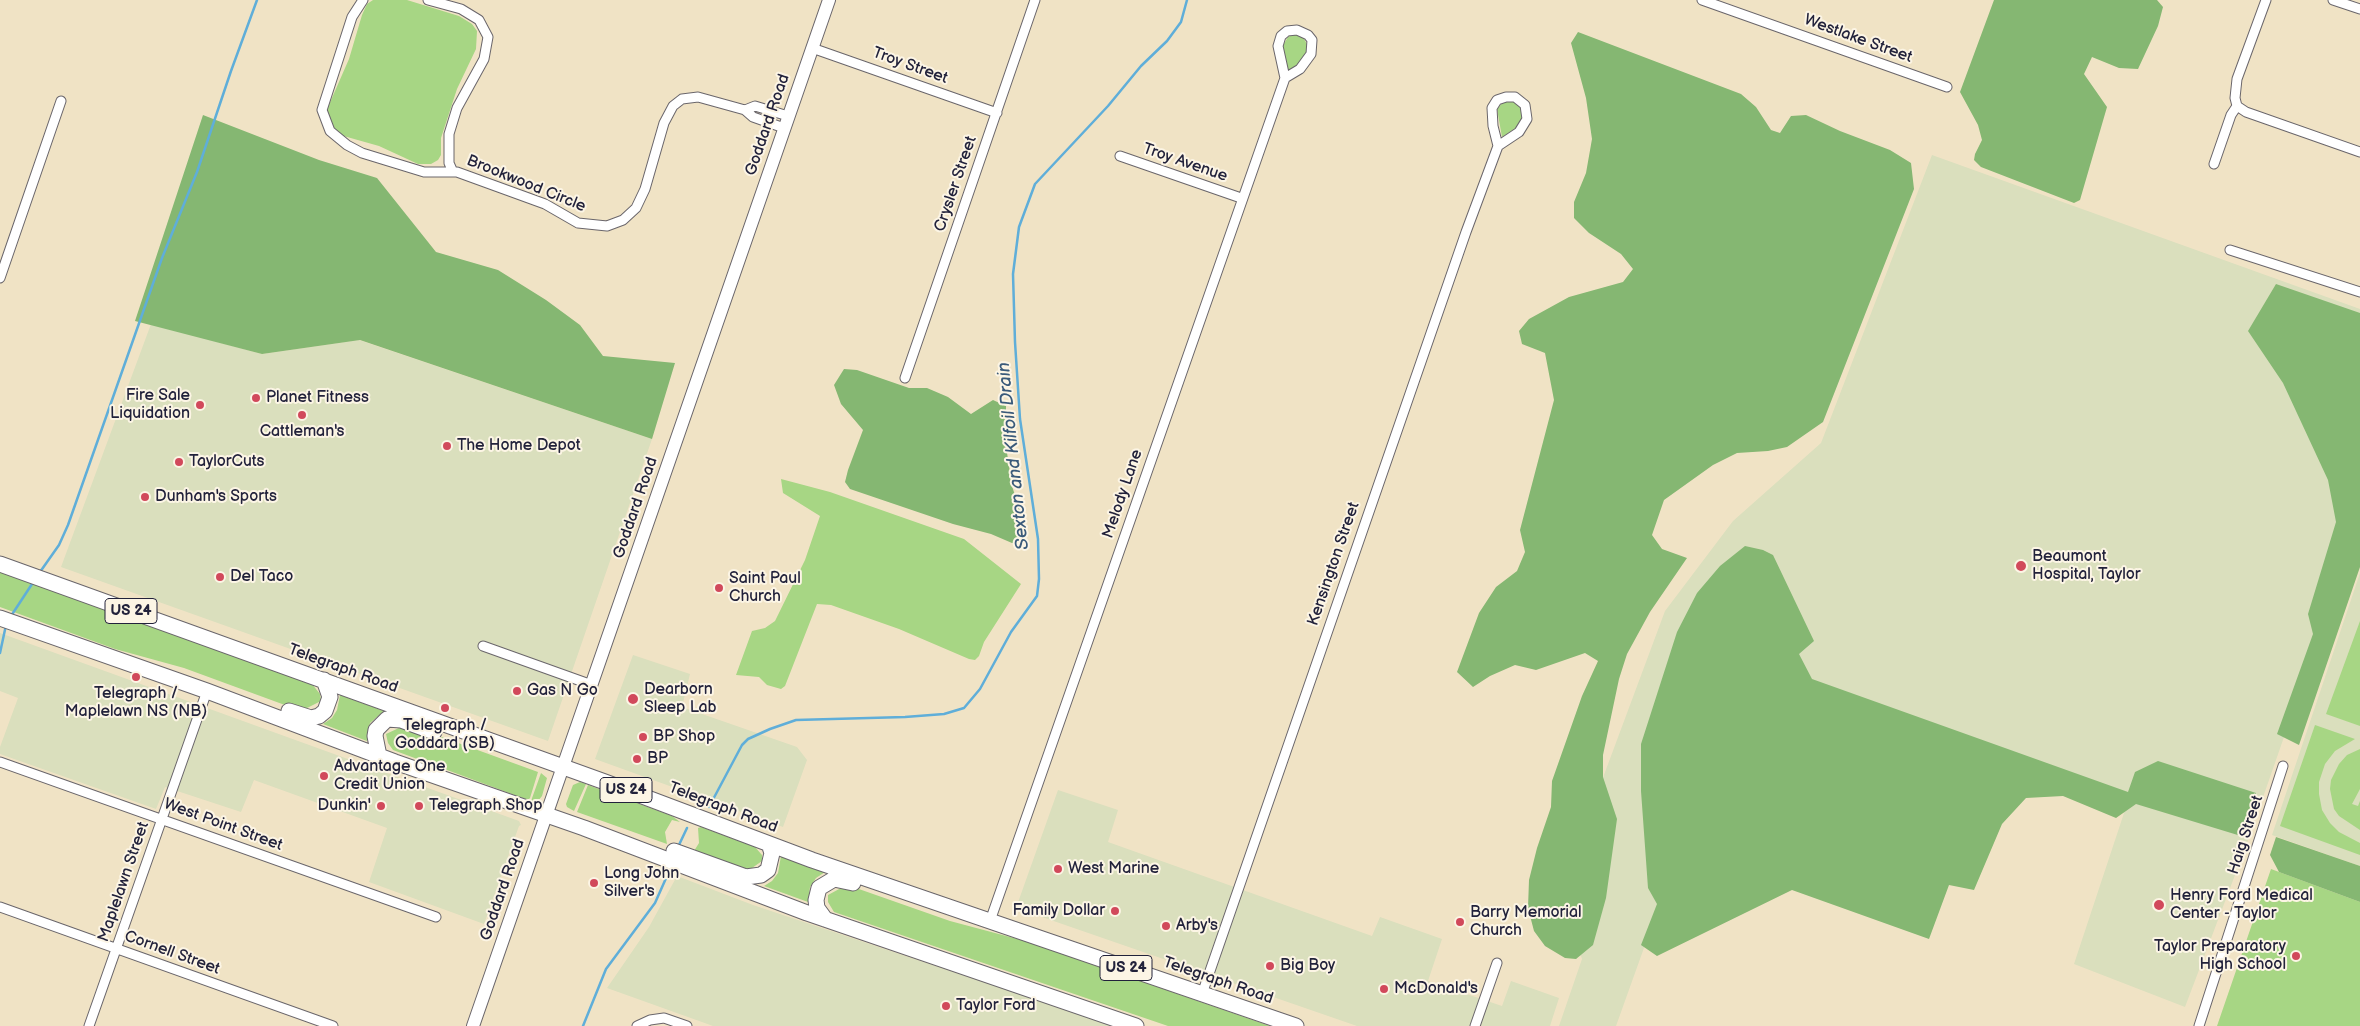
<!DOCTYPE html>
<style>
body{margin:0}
canvas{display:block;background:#f0e3c5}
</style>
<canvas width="2360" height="1026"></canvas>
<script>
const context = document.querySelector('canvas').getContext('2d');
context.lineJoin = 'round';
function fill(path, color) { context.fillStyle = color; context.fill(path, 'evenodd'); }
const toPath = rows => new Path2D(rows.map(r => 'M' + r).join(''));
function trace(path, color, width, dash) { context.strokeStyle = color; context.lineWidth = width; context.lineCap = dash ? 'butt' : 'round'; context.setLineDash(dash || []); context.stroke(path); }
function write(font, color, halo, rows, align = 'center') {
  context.font = font + ' "Balsamiq Sans",sans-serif'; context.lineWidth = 4; context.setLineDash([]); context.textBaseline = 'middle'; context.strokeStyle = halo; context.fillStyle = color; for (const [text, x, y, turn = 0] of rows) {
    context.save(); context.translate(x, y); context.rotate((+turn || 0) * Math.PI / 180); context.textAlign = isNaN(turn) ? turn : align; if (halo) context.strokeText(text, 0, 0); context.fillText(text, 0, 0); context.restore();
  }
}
const built = toPath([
 [1932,155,2360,309,2360,519,2246,846,2185,1007,2074,964,2125,810,1831,698,1659,906,1616,1026,1559,1026,1582,959,1581,956,1544,936,1665,611,1733,521,1821,443],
 [151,324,262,354,359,340,652,439,548,741,61,567],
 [2360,573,2360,866,2272,835],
 [0,633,519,821,521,825,519,826,484,924,369,882,387,828,254,780,241,812,165,787,156,809,0,754,0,747,18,698,0,691],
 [633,655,690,674,682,707,797,747,807,760,783,827,595,759],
 [1058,790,1118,810,1108,842,1372,936,1380,917,1442,939,1428,981,1502,1006,1511,981,1559,998,1550,1026,1357,1026,1016,908],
 [677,876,753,905,1115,1026,713,1026,607,988,649,927]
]);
const green = toPath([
 [373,0,407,0,459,16,472,24,477,31,476,49,457,89,441,138,441,155,438,160,431,164,418,164,379,146,340,135,333,130,327,115,328,107,349,59,362,15,367,4],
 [1294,34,1303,37,1309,48,1304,59,1288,72,1282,47,1288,37],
 [1510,100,1517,102,1522,108,1524,119,1519,126,1502,137,1497,109,1504,101],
 [781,479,830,492,964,539,1021,584,984,642,979,656,975,660,969,659,899,629,831,605,817,604,785,686,781,689,767,685,759,677,736,675,752,631,765,628,775,621,805,560,820,516,783,493],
 [0,572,312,684,320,694,321,701,307,708,293,708,184,668,115,649,0,607],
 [2360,621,2360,726,2326,714],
 [340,695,384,711,370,723,367,741,323,724,332,718,337,710],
 [2315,725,2355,739,2335,751,2325,764,2319,782,2319,794,2322,810,2330,823,2339,832,2360,843,2360,855,2280,826],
 [401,727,417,728,538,772,530,798,528,800,393,750,388,743,386,734],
 [2360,749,2360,789,2352,804,2358,806,2360,801,2360,830,2339,816,2334,809,2330,789,2331,780,2339,764,2347,755],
 [541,773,547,778,542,796,538,801,531,801],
 [580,782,586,784,574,811,567,807,566,804,573,785],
 [588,785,672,816,680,822,672,820,665,832,667,844,577,812],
 [701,827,755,847,762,855,762,861,752,868,743,870,694,851,699,843,698,828],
 [781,856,825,872,816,878,810,887,808,902,764,886,772,881,778,873],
 [2271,869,2360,902,2360,1026,2217,1026],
 [841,888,856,888,950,921,1025,941,1270,1026,1168,1026,834,912,828,902,828,895]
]);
const forest = toPath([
 [1994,0,2157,0,2163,7,2158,26,2138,69,2119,68,2092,57,2084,74,2107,107,2080,200,2074,203,1981,167,1974,160,1975,154,1982,140,1978,125,1960,92],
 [1578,32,1741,94,1756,107,1771,130,1780,133,1791,116,1806,115,1840,131,1890,150,1911,163,1914,189,1823,422,1787,447,1768,451,1737,453,1713,465,1664,500,1652,535,1662,549,1687,558,1650,612,1627,654,1619,679,1603,755,1603,777,1617,819,1606,898,1593,945,1576,959,1565,958,1545,946,1534,931,1528,908,1529,880,1537,848,1551,807,1552,781,1582,696,1598,661,1585,653,1536,670,1515,665,1490,676,1473,687,1457,672,1479,613,1496,587,1517,571,1525,552,1520,530,1554,400,1545,353,1522,344,1519,331,1529,319,1569,297,1623,282,1633,269,1621,254,1589,233,1574,218,1574,202,1586,173,1592,139,1586,98,1571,43],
 [203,115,319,160,377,178,436,252,498,270,546,300,580,325,603,356,675,363,652,439,360,340,262,354,135,321],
 [2276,284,2360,313,2360,567,2299,745,2277,734,2313,634,2308,614,2336,522,2328,480,2283,383,2248,331],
 [844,369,857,370,909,388,927,388,948,397,971,414,993,400,1006,406,1006,446,1012,486,1027,533,1023,544,1012,543,991,534,953,524,850,489,845,482,848,470,863,430,841,404,834,385],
 [1745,546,1763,550,1773,555,1814,641,1799,654,1812,679,2128,792,2135,772,2158,761,2256,793,2241,836,2136,804,2116,818,2063,796,2026,798,2002,824,1974,890,1949,885,1929,939,1792,890,1657,956,1641,945,1657,904,1648,888,1641,791,1641,744,1677,632,1697,593,1720,566],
 [2276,837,2360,866,2360,902,2279,872,2270,855]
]);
const stream = toPath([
 [40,572,59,545,68,525,162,258,197,172,231,71,257,0],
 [11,616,34,581],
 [0,653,6,625],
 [709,807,742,745,748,739,770,729,796,720,905,717,944,714,964,708,980,689,1011,632,1037,596,1039,579,1038,539,1020,419,1015,342,1013,274,1019,227,1035,184,1108,106,1141,66,1167,41,1181,22,1187,0],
 [678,847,687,828],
 [583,1026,606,969,655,903,667,876]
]);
const street = toPath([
 [363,0,352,17,322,110,330,131,347,145,362,153,424,172,457,172,545,204,578,223,607,226,623,220,636,208,645,189,664,123,673,106,682,99,698,97,745,110,753,117,784,128],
 [428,0,461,9,479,20,488,37,484,59,457,108,449,134,449,163,453,172],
 [1702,0,1947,87],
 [2333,0,2360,9],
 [812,48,997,113],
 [2237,106,2246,112,2360,152],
 [2237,106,2235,98,2237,79,2266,0],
 [745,110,755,106,788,116],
 [1120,156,1241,198],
 [2214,164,2231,115,2237,106],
 [2230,250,2360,292],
 [0,278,61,101],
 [905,378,1035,0],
 [483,646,592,685],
 [0,762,436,917],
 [0,907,333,1026],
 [990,921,1285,78,1300,69,1311,54,1312,40,1308,35,1297,30,1287,31,1281,36,1278,46,1285,78],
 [1202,994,1466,232,1498,146,1519,132,1527,119,1525,105,1515,97,1506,97,1497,100,1492,108,1493,126,1498,146],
 [89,1026,207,691],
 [637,1026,650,1020,664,1018,687,1026],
 [1475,1026,1497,963],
 [2199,1026,2283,766]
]);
const secondary = toPath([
 [473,1026,829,0]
]);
const primary = toPath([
 [0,564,605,782,812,860,1296,1026],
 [0,618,207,691,395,762,584,828,807,913,1136,1026],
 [289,711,311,718,319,716,325,711,330,697,324,680],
 [379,756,375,736,376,730,387,719,401,720,434,732],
 [674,851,746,877,761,875,768,870,772,853,769,844],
 [825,919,817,908,816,900,819,888,834,879,853,883]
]);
const markers = [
 [256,398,5,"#d1495b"],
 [200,405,5,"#d1495b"],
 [302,415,5,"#d1495b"],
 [447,446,5,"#d1495b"],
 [179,462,5,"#d1495b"],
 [145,497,5,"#d1495b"],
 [2021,566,6,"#d1495b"],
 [220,577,5,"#d1495b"],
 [719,588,5,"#d1495b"],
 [136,677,5,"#d1495b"],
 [517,691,5,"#d1495b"],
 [633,699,6,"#d1495b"],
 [445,708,5,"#d1495b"],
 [643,737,5,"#d1495b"],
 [637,759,5,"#d1495b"],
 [324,776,5,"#d1495b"],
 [381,806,5,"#d1495b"],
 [419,806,5,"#d1495b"],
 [1058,869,5,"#d1495b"],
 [594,883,5,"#d1495b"],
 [2159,905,6,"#d1495b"],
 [1115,911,5,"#d1495b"],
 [1460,922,5,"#d1495b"],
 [1166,926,5,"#d1495b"],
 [2296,956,5,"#d1495b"],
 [1270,966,5,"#d1495b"],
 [1384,989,5,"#d1495b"],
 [946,1006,5,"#d1495b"]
];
const shields = [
 [131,611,52],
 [626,790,52],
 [1126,968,52]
];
const shieldNames = [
 ["US 24",131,611],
 ["US 24",626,790],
 ["US 24",1126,968]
];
const streetNames = [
 ["Westlake Street",1858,39,20],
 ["Troy Street",910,66,20],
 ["Goddard Road",768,125,-71],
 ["Troy Avenue",1185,163,19],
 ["Brookwood Circle",526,184,22],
 ["Crysler Street",956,184,-71],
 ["Melody Lane",1123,494,-71],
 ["Goddard Road",636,508,-71],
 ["Kensington Street",1334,564,-71],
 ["Telegraph Road",343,669,20],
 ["Telegraph Road",723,808,21],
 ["West Point Street",223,825,20],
 ["Haig Street",2246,835,-72],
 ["Maplelawn Street",124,882,-71],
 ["Goddard Road",503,890,-71],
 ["Cornell Street",172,953,20],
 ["Telegraph Road",1218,981,19]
];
const poiNames = [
 ["Fire Sale",190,396,"right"],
 ["Liquidation",190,414,"right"],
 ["Planet Fitness",266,398],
 ["Cattleman's",302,432,"center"],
 ["The Home Depot",457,446],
 ["TaylorCuts",189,462],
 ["Dunham's Sports",155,497],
 ["Beaumont",2032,557],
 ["Hospital, Taylor",2032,575],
 ["Del Taco",230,577],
 ["Saint Paul",729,579],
 ["Church",729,597],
 ["Dearborn",644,690],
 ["Sleep Lab",644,708],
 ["Gas N Go",527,691],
 ["Telegraph /",136,694,"center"],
 ["Maplelawn NS (NB)",136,712,"center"],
 ["Telegraph /",445,726,"center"],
 ["Goddard (SB)",445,744,"center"],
 ["BP Shop",653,737],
 ["BP",647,759],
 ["Advantage One",334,767],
 ["Credit Union",334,785],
 ["Dunkin'",371,806,"right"],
 ["Telegraph Shop",429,806],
 ["West Marine",1068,869],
 ["Long John",604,874],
 ["Silver's",604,892],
 ["Henry Ford Medical",2170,896],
 ["Center - Taylor",2170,914],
 ["Family Dollar",1105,911,"right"],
 ["Barry Memorial",1470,913],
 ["Church",1470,931],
 ["Arby's",1176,926],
 ["Taylor Preparatory",2286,947,"right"],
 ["High School",2286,965,"right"],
 ["Big Boy",1280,966],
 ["McDonald's",1394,989],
 ["Taylor Ford",956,1006]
];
const waterNames = [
 ["Sexton and Kilfoil Drain",1014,456,-96]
];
fill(built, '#dadfbd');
fill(green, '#a7d684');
fill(forest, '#85b772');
trace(stream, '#5faed9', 2.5);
trace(street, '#6a666b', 11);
trace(secondary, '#6a666b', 14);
trace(primary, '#6a666b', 17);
trace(street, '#fff', 9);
trace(secondary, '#fff', 12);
trace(primary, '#fff', 15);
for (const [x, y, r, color] of markers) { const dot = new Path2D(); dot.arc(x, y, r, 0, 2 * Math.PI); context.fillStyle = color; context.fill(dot); trace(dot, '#fcf5e5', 2); }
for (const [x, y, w] of shields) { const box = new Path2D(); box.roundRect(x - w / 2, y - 12.5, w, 25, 4); context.fillStyle = '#fcf5e5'; context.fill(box); trace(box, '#22223b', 1); }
write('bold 15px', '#22223b', null, shieldNames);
write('16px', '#22223b', '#fcf5e5', streetNames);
write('16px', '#22223b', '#fcf5e5', poiNames, 'left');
write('italic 18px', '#3a5a7a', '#fcf5e5', waterNames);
</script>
